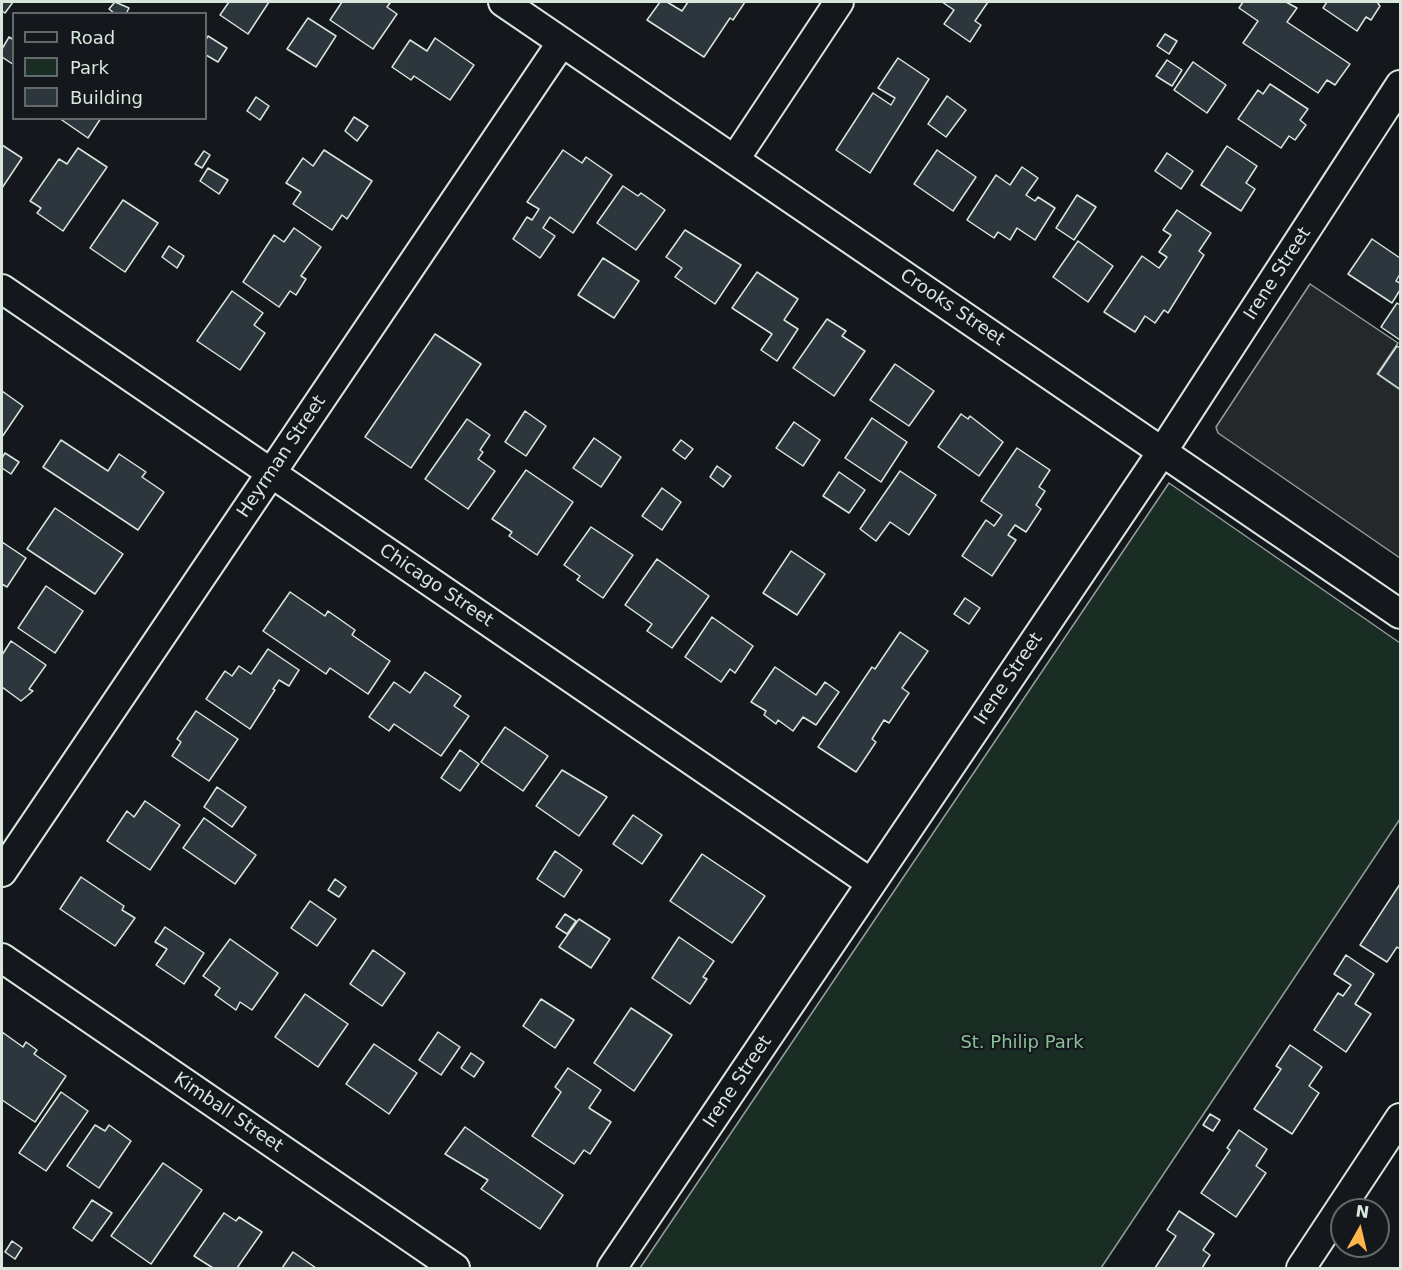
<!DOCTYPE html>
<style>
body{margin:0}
#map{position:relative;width:1402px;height:1270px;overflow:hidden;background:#14181c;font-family:"DejaVu Sans",sans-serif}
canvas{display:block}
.frame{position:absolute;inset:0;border:3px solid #d8e6dc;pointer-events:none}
.legend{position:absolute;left:12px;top:12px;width:195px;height:108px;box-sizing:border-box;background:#14181c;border:2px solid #626a69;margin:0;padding:8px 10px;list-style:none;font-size:18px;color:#d8e6dc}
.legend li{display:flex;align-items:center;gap:12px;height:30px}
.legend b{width:30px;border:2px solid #626a69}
.north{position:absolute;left:1330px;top:1198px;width:60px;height:60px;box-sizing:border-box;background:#14181c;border:2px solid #626a69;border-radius:50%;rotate:8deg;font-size:16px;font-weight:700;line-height:24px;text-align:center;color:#d8e6dc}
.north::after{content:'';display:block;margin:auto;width:21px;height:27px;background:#ffb74d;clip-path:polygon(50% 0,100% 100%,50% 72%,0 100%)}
</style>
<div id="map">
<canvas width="1402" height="1270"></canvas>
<div class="frame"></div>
<ul class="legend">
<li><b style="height:8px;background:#14181c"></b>Road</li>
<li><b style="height:16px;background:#1a2d24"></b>Park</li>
<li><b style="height:16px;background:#2c363c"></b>Building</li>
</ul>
<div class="north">N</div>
</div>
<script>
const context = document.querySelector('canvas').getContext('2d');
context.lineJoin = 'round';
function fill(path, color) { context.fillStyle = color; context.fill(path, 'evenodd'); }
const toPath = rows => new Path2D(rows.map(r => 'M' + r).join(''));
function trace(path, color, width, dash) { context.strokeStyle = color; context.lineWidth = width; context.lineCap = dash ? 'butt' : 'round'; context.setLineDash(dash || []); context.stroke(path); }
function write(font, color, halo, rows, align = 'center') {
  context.font = font + ' "DejaVu Sans",sans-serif'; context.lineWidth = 4.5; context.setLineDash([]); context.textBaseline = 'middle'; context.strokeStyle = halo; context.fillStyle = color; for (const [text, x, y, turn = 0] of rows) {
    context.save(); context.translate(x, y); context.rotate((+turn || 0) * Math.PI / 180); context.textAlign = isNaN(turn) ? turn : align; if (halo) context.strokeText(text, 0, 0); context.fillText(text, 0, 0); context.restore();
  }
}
const green = toPath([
 [1169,483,1400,643,1400,819,1101,1268,640,1268,1169,483]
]);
const parking = toPath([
 [1310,284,1398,343,1377,374,1400,390,1400,558,1218,433,1216,427,1310,284]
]);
const building = toPath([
 [2,2,13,2,5,13,2,11,2,2],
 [115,2,129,8,126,14,115,14,109,9,115,2],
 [229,2,269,2,248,34,220,15,229,2],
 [342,2,387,2,390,3,387,7,397,14,373,49,330,20,342,2],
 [660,2,667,2,682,11,688,2,745,2,733,20,730,18,704,57,647,20,660,2],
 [942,2,988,2,975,21,981,25,970,42,944,24,954,10,942,2],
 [1243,2,1286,2,1297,8,1287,22,1350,64,1335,85,1327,80,1318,93,1243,43,1258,21,1239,8,1243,2],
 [1327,2,1377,2,1380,6,1371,20,1366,17,1357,31,1323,8,1327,2],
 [308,18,336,36,316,67,287,49,308,18],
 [1165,34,1177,41,1169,54,1157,46,1165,34],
 [208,36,227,48,218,62,206,55,206,40,208,36],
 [9,37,14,40,14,65,2,57,2,49,9,37],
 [435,38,474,65,450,100,414,76,411,80,392,67,410,40,427,51,435,38],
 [898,58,929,79,870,173,836,150,873,93,891,105,895,98,878,88,898,58],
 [1167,60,1182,70,1172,86,1156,76,1167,60],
 [1193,62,1226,85,1207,113,1174,90,1193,62],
 [1270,84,1308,109,1300,120,1306,125,1295,140,1289,136,1281,148,1238,119,1258,90,1263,94,1270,84],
 [947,96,966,110,946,137,928,124,947,96],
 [256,97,269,106,260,120,247,111,256,97],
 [354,117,368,126,357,141,345,131,354,117],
 [59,118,101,118,88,138,59,118],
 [2,145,22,158,2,188,2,145],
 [1227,146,1257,166,1246,183,1255,189,1241,211,1201,185,1227,146],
 [78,148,107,167,63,231,37,213,41,208,30,201,59,159,67,164,78,148],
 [324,150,372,181,347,219,342,215,332,230,293,204,301,192,286,183,303,158,313,166,324,150],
 [563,150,582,163,586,157,612,175,573,233,550,217,543,228,555,236,540,258,513,239,527,217,532,220,539,209,527,202,563,150],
 [937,150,976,177,953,211,914,184,937,150],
 [204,151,210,155,202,168,195,164,204,151],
 [1167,153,1193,171,1181,189,1155,171,1167,153],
 [1022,167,1038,178,1026,195,1035,201,1038,197,1055,208,1035,240,1017,228,1010,240,998,232,994,238,967,220,996,175,1010,185,1022,167],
 [208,168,228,180,219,194,200,181,208,168],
 [623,186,638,196,641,193,665,210,636,250,597,223,623,186],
 [1077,195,1096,207,1074,240,1056,228,1077,195],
 [123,200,158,223,125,272,90,248,123,200],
 [1177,210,1211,233,1199,251,1204,255,1168,313,1164,310,1155,323,1145,316,1135,332,1104,312,1142,256,1159,268,1167,257,1159,252,1171,235,1163,230,1177,210],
 [294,228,321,247,301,276,306,279,296,295,290,291,279,307,243,282,274,235,284,242,294,228],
 [685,230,741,265,715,304,675,277,682,268,666,257,685,230],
 [1372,239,1400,258,1400,274,1396,281,1400,283,1400,290,1392,303,1348,274,1372,239],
 [1078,241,1113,266,1088,302,1053,277,1078,241],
 [169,246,184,256,177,268,162,257,169,246],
 [603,258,639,281,614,318,578,295,603,258],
 [757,272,798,299,784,320,798,329,777,361,761,350,772,334,732,308,757,272],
 [232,291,263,313,254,325,265,333,240,370,197,341,232,291],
 [1397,303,1400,305,1400,340,1381,327,1397,303],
 [827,319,846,331,842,336,865,351,834,396,793,368,827,319],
 [435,334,481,364,411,468,365,437,435,334],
 [1397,346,1400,348,1400,389,1378,374,1397,346],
 [895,364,934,391,909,426,870,400,895,364],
 [2,391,23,406,2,437,2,391],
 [525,411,546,426,526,456,505,442,525,411],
 [961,414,968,419,970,416,1003,442,979,476,938,447,961,414],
 [872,418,907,442,881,482,845,458,872,418],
 [467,419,490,435,480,450,483,452,478,459,495,471,468,509,425,479,467,419],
 [794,422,820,440,803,466,776,448,794,422],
 [594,438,621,457,601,487,573,468,594,438],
 [61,440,108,471,119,454,146,472,142,477,164,492,138,530,43,467,61,440],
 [681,440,693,449,685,459,673,450,681,440],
 [1017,448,1050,470,1039,487,1045,491,1036,505,1041,509,1026,532,1015,525,1008,535,1016,540,992,576,962,556,986,520,994,526,1002,515,981,501,1017,448],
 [5,453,19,462,11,474,2,468,2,458,5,453],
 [717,466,731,476,723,487,710,477,717,466],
 [526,470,573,502,537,555,509,536,512,532,492,519,526,470],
 [900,471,936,495,909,535,890,522,876,541,860,529,900,471],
 [839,472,865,490,849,513,823,496,839,472],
 [662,488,681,502,662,530,642,516,662,488],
 [55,508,123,554,95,594,27,549,55,508],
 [591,527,633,555,603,598,577,580,580,576,564,565,591,527],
 [2,542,26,558,7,587,2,584,2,542],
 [791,551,825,574,797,615,763,593,791,551],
 [657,559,709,596,672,648,647,631,652,624,625,605,657,559],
 [46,586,83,611,55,653,18,628,46,586],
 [290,592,325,616,328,611,355,630,352,635,390,661,368,694,330,668,326,674,263,631,290,592],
 [965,598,980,608,969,624,954,614,965,598],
 [712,617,753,646,735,673,730,669,721,682,685,657,712,617],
 [900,632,928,651,902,688,909,693,889,723,884,720,872,739,876,742,856,772,818,747,872,667,875,669,900,632],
 [11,641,46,665,29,689,33,691,21,701,2,687,2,655,11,641],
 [268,649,299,670,289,686,279,680,273,689,275,690,250,729,206,699,225,671,232,676,239,666,251,674,268,649],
 [775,667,816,695,825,682,839,692,816,725,803,717,793,731,778,720,776,724,764,715,766,711,751,702,775,667],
 [425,672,461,696,454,706,469,716,441,756,394,724,389,731,369,717,394,682,410,693,425,672],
 [196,711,238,739,209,781,172,756,181,742,177,739,196,711],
 [505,727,548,756,523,791,481,762,505,727],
 [460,750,479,764,460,791,441,778,460,750],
 [562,770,607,797,579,836,536,806,562,770],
 [217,787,246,807,232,827,204,807,217,787],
 [145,801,180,825,150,870,107,841,127,811,134,817,145,801],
 [633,815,662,835,642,864,613,844,633,815],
 [204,818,256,855,235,884,183,848,204,818],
 [555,851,582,870,564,897,537,879,555,851],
 [702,854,765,896,732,943,670,901,702,854],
 [81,877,124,906,122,910,135,918,115,946,60,909,81,877],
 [335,879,346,887,339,897,328,890,335,879],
 [1400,884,1400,949,1397,947,1387,962,1360,945,1400,884],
 [310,901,336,919,317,946,291,928,310,901],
 [565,914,576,921,567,934,556,927,565,914],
 [579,919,610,939,591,968,559,947,579,919],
 [165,927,204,953,184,984,156,965,167,949,155,942,165,927],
 [679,937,714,961,703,977,707,979,690,1004,652,978,679,937],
 [230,939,278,973,252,1010,240,1002,236,1010,215,995,220,988,203,976,230,939],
 [373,950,405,973,382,1006,350,984,373,950],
 [1346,955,1374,974,1355,1004,1371,1014,1346,1052,1314,1030,1338,993,1343,996,1351,985,1334,974,1346,955],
 [305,994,348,1024,318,1067,275,1037,305,994],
 [541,999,574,1020,555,1048,523,1026,541,999],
 [631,1008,672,1035,634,1091,594,1063,631,1008],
 [2,1032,23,1047,26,1042,37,1050,34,1054,66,1076,35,1122,2,1100,2,1032],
 [438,1032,460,1047,441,1075,419,1060,438,1032],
 [374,1044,417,1073,389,1114,346,1084,374,1044],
 [1290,1045,1322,1067,1309,1086,1319,1093,1292,1134,1254,1109,1281,1069,1276,1066,1290,1045],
 [471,1053,484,1062,474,1077,461,1068,471,1053],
 [568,1068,601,1090,589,1108,611,1122,590,1154,584,1150,574,1164,532,1136,561,1092,555,1087,568,1068],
 [61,1092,88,1111,46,1171,19,1153,61,1092],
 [1210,1114,1220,1120,1213,1131,1203,1125,1210,1114],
 [95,1125,105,1131,109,1125,131,1141,99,1188,67,1166,95,1125],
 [465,1127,563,1195,540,1229,481,1189,488,1180,445,1154,465,1127],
 [1239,1130,1267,1149,1256,1166,1266,1173,1236,1217,1201,1193,1230,1150,1227,1148,1239,1130],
 [163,1163,202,1190,151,1264,111,1236,163,1163],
 [92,1200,112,1213,92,1241,73,1228,92,1200],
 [1179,1211,1214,1234,1203,1250,1210,1255,1202,1268,1155,1268,1176,1236,1167,1230,1179,1211],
 [224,1213,236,1221,239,1217,262,1232,237,1268,213,1268,194,1256,224,1213],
 [12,1241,22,1248,15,1259,5,1252,12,1241],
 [293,1252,316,1268,282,1268,293,1252]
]);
const minor = toPath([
 [503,2,1400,614],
 [735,159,839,2],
 [2,289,871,883],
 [2,872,562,42],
 [2,958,455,1268],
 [612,1268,1162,452,1400,85],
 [1301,1268,1400,1118]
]);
const streetNames = [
 ["Irene Street",1278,274,-57],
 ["Crooks Street",952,308,34],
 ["Heyrman Street",282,457,-56],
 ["Chicago Street",436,586,34],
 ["Irene Street",1009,679,-56],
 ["Irene Street",738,1082,-56],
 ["Kimball Street",228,1113,34]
];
const parkNames = [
 ["St. Philip Park",1022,1043]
];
fill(green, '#1a2d24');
trace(green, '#939e99', 1.5);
fill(parking, '#24282b');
trace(parking, '#939e99', 1.5);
fill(building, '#2c363c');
trace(building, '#d8e6dc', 1.5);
trace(minor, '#d8e6dc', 32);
trace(minor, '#14181c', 28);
write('18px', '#d8e6dc', '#14181c', streetNames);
write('18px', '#8ac095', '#14181c', parkNames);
</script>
